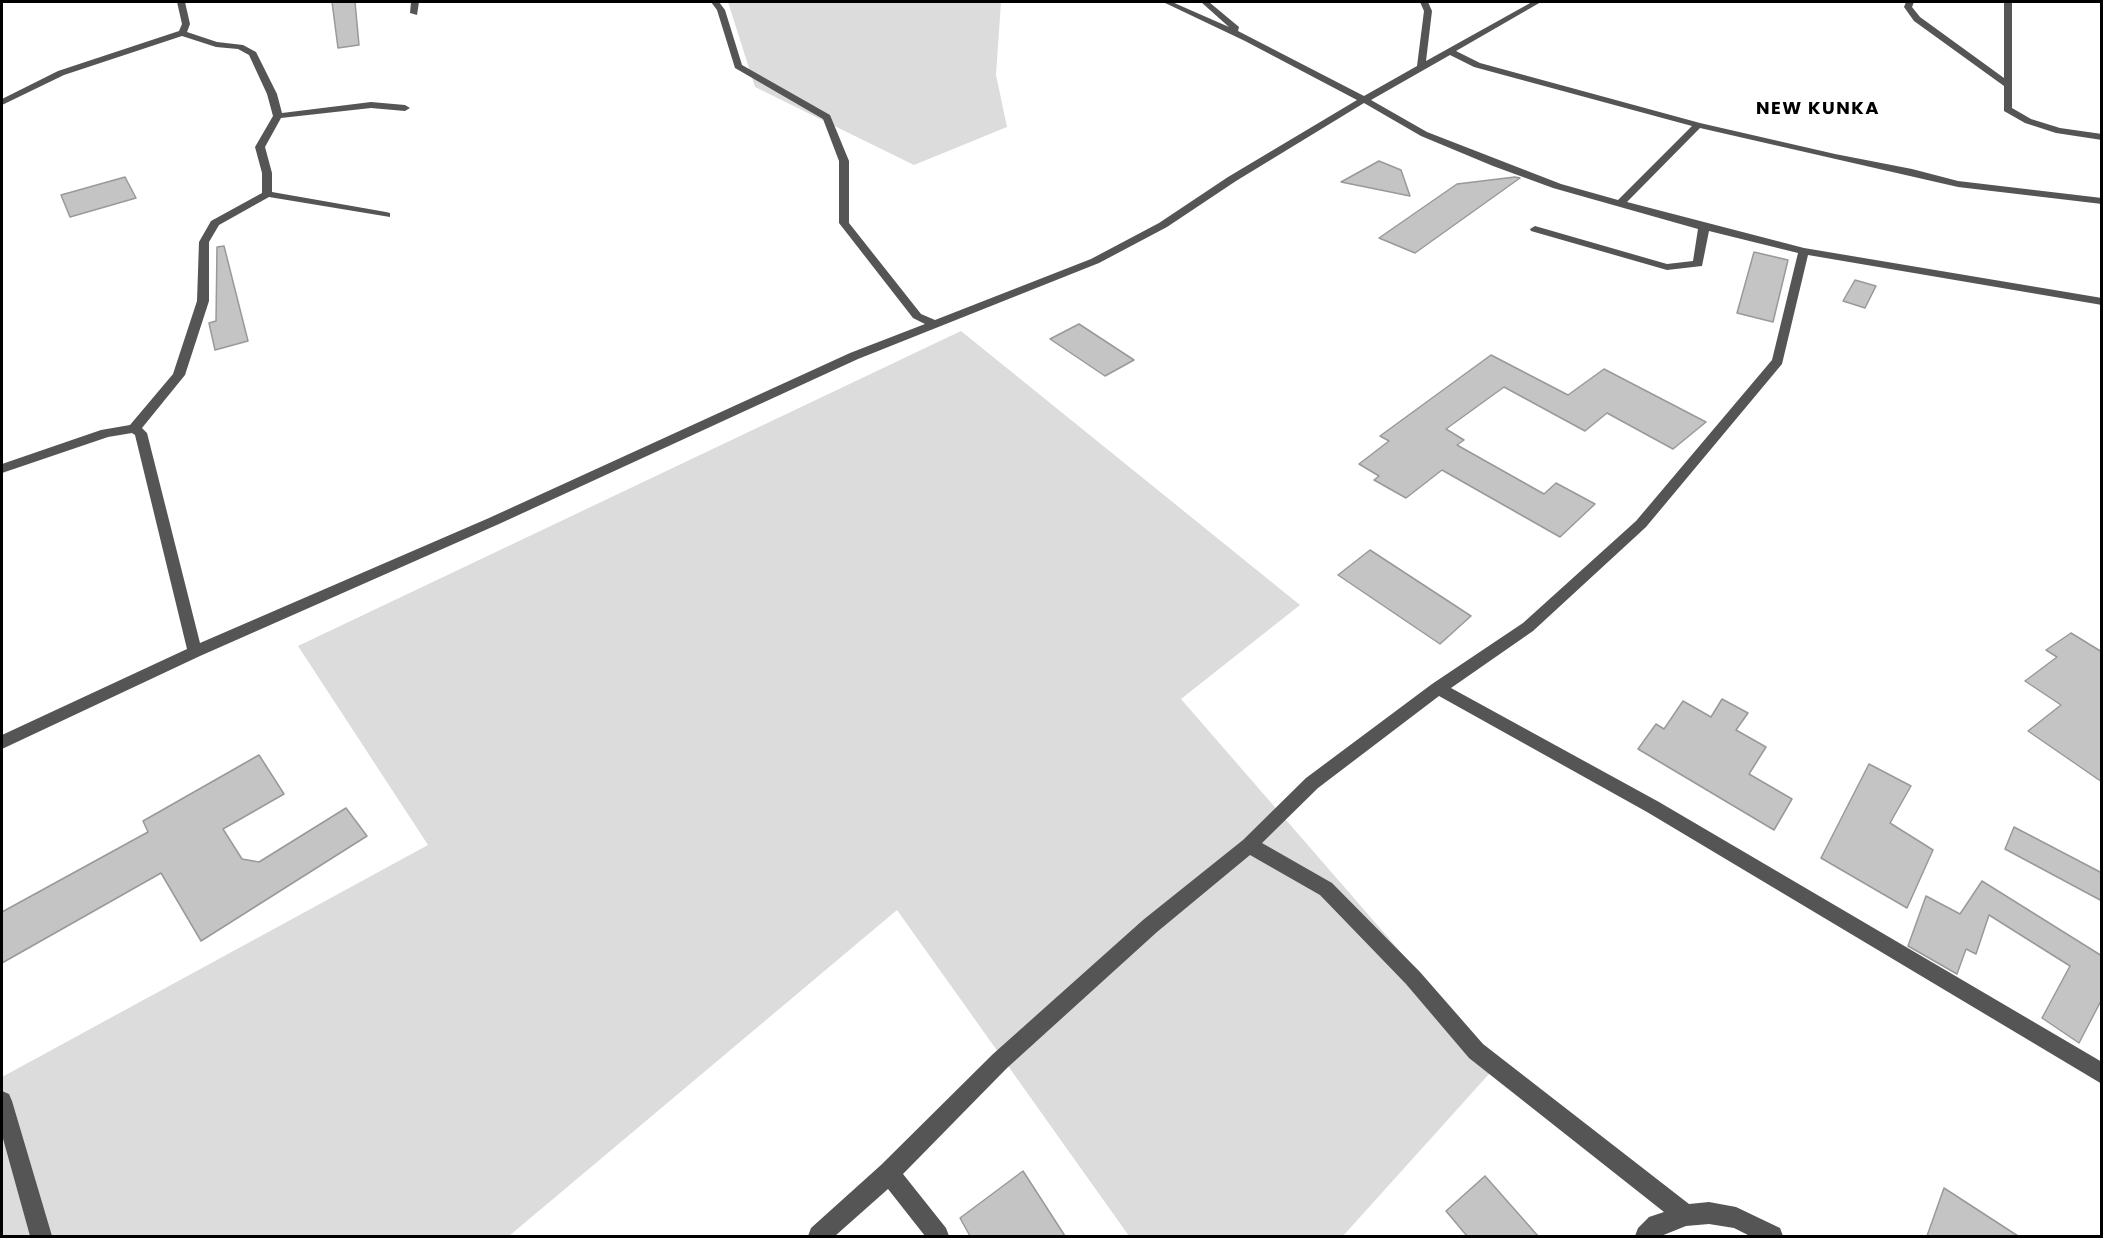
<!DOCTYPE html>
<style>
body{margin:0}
#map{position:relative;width:2103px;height:1238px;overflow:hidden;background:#fff;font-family:Poppins,sans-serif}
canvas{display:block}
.frame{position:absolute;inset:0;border:3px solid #000;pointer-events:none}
</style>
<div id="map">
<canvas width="2103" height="1238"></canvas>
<div class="frame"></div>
</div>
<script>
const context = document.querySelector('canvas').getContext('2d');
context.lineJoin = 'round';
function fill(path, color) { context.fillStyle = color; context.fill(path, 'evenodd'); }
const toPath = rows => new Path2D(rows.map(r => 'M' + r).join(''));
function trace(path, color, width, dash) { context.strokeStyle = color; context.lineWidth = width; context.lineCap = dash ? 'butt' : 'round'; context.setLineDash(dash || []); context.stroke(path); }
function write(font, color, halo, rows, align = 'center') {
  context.font = font + ' Poppins,sans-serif'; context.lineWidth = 4.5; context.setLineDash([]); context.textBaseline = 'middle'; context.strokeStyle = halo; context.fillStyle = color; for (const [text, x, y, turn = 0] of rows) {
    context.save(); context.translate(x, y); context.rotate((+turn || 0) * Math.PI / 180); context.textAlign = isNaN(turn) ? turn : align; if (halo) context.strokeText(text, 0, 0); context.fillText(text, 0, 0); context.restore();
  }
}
const green = toPath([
 [728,2,1001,2,996,75,1007,127,914,165,755,87],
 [961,331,1300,605,1181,699,1498,1064,1343,1236,1129,1236,897,910,509,1236,2,1236,2,1077,428,845,298,646]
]);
const building = toPath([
 [332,2,355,2,359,45,338,48,332,2],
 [1379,161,1401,170,1410,196,1341,182,1379,161],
 [125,177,136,198,70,217,61,195,125,177],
 [1515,177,1520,178,1415,253,1379,238,1457,184,1515,177],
 [224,246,248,341,215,350,209,323,216,321,217,247,224,246],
 [1754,252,1788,260,1773,322,1737,313,1754,252],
 [1855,280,1876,286,1865,308,1843,301,1855,280],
 [1079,324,1134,360,1105,376,1050,339,1079,324],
 [1491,355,1568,395,1604,369,1706,422,1673,449,1607,413,1585,431,1504,387,1446,429,1464,440,1457,445,1544,494,1556,483,1595,504,1560,537,1442,470,1406,498,1374,480,1379,476,1359,464,1389,441,1380,436,1491,355],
 [1370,550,1471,616,1440,644,1338,575,1370,550],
 [2071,633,2102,652,2102,782,2028,731,2061,705,2025,681,2057,657,2046,650,2071,633],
 [1722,699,1748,713,1736,730,1766,747,1749,774,1792,799,1774,830,1638,749,1656,724,1664,729,1683,701,1711,717,1722,699],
 [259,755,284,794,223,829,242,859,259,862,346,808,367,836,201,941,161,873,2,963,2,912,148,832,143,821,259,755],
 [1869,764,1911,786,1890,823,1933,850,1907,908,1821,858,1869,764],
 [2014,827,2102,873,2102,901,2005,849,2014,827],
 [1982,881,2102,956,2102,999,2079,1043,2042,1018,2070,966,1989,915,1976,954,1966,949,1957,974,1908,946,1926,896,1960,914,1982,881],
 [1023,1171,1065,1236,970,1236,960,1218,1023,1171],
 [1485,1176,1538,1236,1467,1236,1446,1211,1485,1176],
 [1944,1188,2018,1236,1927,1236,1944,1188]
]);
const minor = toPath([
 [177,2,185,2,190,24,187,32,217,42,243,45,256,52,277,94,282,113,371,102,405,105,410,108,405,111,371,108,281,118,265,147,272,173,272,192,386,212,390,213,390,217,269,197,219,225,209,242,209,301,185,375,142,428,147,433,200,643,489,518,850,353,925,324,913,318,839,223,839,161,823,119,735,68,717,10,711,2,719,2,725,10,742,65,830,115,849,161,849,223,921,314,935,320,1091,259,1159,223,1228,177,1357,100,1245,41,1163,2,1172,2,1229,27,1201,2,1209,2,1239,27,1238,31,1364,96,1417,66,1424,11,1420,2,1428,2,1432,11,1426,61,1532,2,1541,2,1456,51,1480,63,1700,123,1835,154,1912,169,1958,181,2102,198,2102,204,1958,187,1700,128,1627,202,1804,248,2102,298,2102,305,1808,255,1782,364,1646,527,1533,631,1451,688,1659,802,2102,1062,2102,1084,1647,812,1439,696,1318,788,1262,843,1332,883,1420,972,1483,1044,1689,1204,1709,1202,1736,1207,1780,1228,1783,1236,1750,1236,1734,1228,1709,1224,1686,1226,1661,1236,1635,1236,1638,1228,1649,1217,1664,1212,1469,1058,1406,984,1320,895,1250,855,1157,932,1007,1068,903,1174,946,1228,949,1236,925,1236,888,1189,835,1236,808,1236,811,1228,881,1165,993,1054,1143,920,1243,840,1306,778,1432,684,1523,623,1636,521,1772,360,1798,253,1709,231,1702,266,1667,270,1531,231,1530,229,1535,226,1667,264,1693,261,1698,229,1553,188,1493,166,1421,136,1364,103,1236,181,1167,227,1099,263,858,359,499,524,200,656,2,749,2,735,187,649,135,435,132,433,108,437,2,473,2,464,101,430,130,425,173,374,197,301,199,242,211,221,262,193,262,173,255,147,273,116,267,94,249,55,238,49,216,47,182,36,64,75,2,105,2,99,58,71,179,31,182,24,177,2],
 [1450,55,1474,67,1692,126,1618,200,1561,184,1427,132,1371,100,1450,55],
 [411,2,419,2,417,15,410,13,411,2],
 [1906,2,1914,2,1912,7,1920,17,2004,78,2004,2,2012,2,2012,108,2031,119,2060,128,2102,134,2102,140,2056,133,2025,123,2004,111,2004,86,1914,21,1904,7,1906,2],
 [2,1091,9,1094,12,1101,52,1236,30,1236,2,1135,2,1091]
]);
const farDistrictnames = [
 ["NEW KUNKA",1818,109]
];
fill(green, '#dcdcdc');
fill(building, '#c4c4c4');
trace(building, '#999', 1.5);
fill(minor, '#555');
context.letterSpacing = '1.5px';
write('bold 18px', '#000', '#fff', farDistrictnames);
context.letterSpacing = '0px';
</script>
